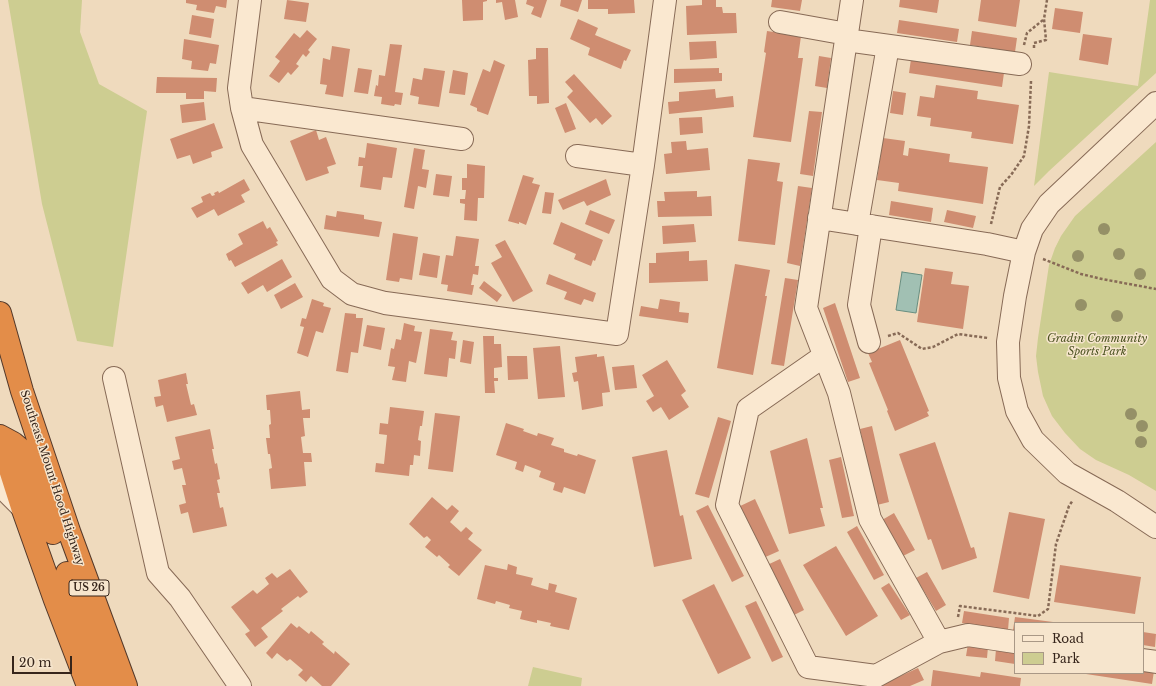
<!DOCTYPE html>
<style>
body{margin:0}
#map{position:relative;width:1156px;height:686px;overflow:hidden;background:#efdabd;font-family:"Libre Baskerville",serif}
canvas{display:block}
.legend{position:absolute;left:1014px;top:622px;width:130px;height:52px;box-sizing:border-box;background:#f6e5cd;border:1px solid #a99886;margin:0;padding:5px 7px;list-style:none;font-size:12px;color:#36251b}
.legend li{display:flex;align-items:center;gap:8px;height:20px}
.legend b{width:20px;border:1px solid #a99886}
.scale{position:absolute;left:12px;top:656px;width:60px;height:18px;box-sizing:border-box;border:2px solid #36251b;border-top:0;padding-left:5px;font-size:12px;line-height:14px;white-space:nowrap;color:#36251b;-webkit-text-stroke:3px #f6e5cd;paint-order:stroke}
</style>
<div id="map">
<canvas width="1156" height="686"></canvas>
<ul class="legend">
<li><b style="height:5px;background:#fae8d0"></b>Road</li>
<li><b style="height:11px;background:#cdcd91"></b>Park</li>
</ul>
<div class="scale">20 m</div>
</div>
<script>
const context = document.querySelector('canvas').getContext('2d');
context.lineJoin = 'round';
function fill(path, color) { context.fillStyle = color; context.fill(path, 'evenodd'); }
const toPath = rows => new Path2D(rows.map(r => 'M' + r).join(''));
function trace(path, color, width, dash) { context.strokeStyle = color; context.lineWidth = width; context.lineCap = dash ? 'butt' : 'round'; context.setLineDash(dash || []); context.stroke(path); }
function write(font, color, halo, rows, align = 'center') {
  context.font = font + ' "Libre Baskerville",serif'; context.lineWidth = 3; context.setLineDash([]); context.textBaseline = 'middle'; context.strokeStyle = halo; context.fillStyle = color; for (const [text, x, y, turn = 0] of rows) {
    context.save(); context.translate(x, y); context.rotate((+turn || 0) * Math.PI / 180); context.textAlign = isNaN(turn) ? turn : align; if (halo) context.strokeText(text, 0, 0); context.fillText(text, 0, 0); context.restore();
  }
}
const green = toPath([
 [8,0,82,0,80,32,99,84,147,111,113,347,77,341,42,204],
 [1150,0,1156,0,1156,73,1049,171,1034,186,1049,72,1138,86],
 [1156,142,1156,491,1129,475,1096,460,1080,449,1065,433,1052,416,1043,396,1038,372,1036,356,1038,338,1049,265,1055,248,1061,236,1075,216],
 [533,667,582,678,581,686,528,686]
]);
const water = toPath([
 [902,272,922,275,916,313,896,310,902,272]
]);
const building = toPath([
 [186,0,227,0,226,8,216,6,214,13,196,10,197,5,186,3],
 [287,0,309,3,306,22,284,19],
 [462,0,487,0,487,1,483,2,483,20,463,21],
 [496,0,515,0,518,17,505,20,502,2,496,3],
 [527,0,547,0,541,18,531,14,534,7,526,4],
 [561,0,582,0,578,12,560,6],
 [588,0,634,0,635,13,608,14,608,9,588,9],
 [702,0,716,0,716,7,722,7,723,13,736,13,737,33,687,35,686,6,702,5],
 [772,0,802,0,800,11,771,7],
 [900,0,939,0,937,13,899,7],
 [981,0,1020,0,1016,27,978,21],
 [1055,8,1083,12,1080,33,1052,29],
 [192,15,214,19,211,38,189,34],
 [578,19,598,28,595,35,631,50,626,61,624,60,621,69,588,55,590,48,570,39],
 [899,20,959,29,957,42,897,33],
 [307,30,317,39,308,50,310,52,306,57,303,54,296,64,299,66,291,75,288,72,279,83,269,76,280,61,275,57,294,33,300,38],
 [767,31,801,36,798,58,803,58,791,142,753,137,766,53,764,52],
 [972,31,1017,38,1015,52,970,45],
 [1083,34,1112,38,1108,65,1079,60],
 [184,39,219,45,216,64,210,63,208,71,191,69,192,61,182,59],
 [716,41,717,58,690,60,689,42],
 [390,44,402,45,395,92,403,93,401,105,395,104,394,106,381,104,382,97,374,96,376,85,378,86,379,75,385,76],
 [332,46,350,49,343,97,325,94,327,85,320,84,323,58,330,60],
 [536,48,548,48,549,103,537,104,537,96,529,96,528,60,536,59],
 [819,56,831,58,827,88,815,86],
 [911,59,1004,73,1002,87,909,73],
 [494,60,505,65,488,115,477,111,477,108,470,105,483,69,490,72],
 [358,68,372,70,368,94,354,92],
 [424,68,445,71,439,107,418,104,419,97,410,95,413,78,422,80],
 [719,68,719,73,722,73,722,81,674,83,674,69],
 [453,70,468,73,465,95,449,93],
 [574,74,612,116,602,125,596,118,590,123,567,97,573,91,565,82],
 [157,77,217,78,216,92,204,91,204,99,186,99,186,93,156,93],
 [936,85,978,91,977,99,1019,105,1013,144,971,138,972,132,930,126,931,118,917,116,920,96,934,98],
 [715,89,716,98,733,96,734,107,669,114,668,102,679,101,679,92],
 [893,91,906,93,903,115,890,113],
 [204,102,206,120,182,123,180,105],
 [566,103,576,129,565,133,555,108],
 [809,111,822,112,813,176,800,174],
 [702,117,703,133,680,135,679,118],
 [214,123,223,148,211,152,212,157,193,164,190,155,177,159,170,139],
 [316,130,319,140,326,137,336,164,327,167,329,173,306,181,290,141],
 [883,138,905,141,903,155,908,156,909,148,950,154,949,162,988,167,983,204,898,191,899,183,877,180],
 [686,141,687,150,708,148,710,170,666,174,664,154,672,153,671,142],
 [367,143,397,148,392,178,383,177,381,190,360,187,363,166,358,166,359,157,365,158],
 [414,148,425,150,422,169,429,170,426,188,418,186,414,209,404,207],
 [748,159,780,163,777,181,783,182,775,245,738,241],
 [467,164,485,166,484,198,478,198,477,221,464,220,465,204,460,203,460,199,465,199,466,190,462,190,462,178,467,178],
 [436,174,452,176,449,197,433,195],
 [523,175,534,178,532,183,540,185,526,225,519,222,519,224,508,221],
 [244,179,250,190,241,195,245,202,218,216,214,209,197,218,191,208,203,202,201,197,210,193,212,196,215,195,214,193,218,191,219,193],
 [606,179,611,195,587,206,584,201,563,210,558,200],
 [798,186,812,188,800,266,787,263],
 [697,191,697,197,711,196,712,216,658,217,657,201,665,201,664,192],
 [545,192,554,193,551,214,542,213],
 [891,201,933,208,931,222,889,215],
 [590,210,615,220,609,234,585,224],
 [947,210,976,216,973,228,944,222],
 [337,211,364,215,364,219,382,222,379,237,324,229,326,215,336,217],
 [263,221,267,229,270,227,278,241,276,242,278,245,235,267,231,260,229,261,226,254,243,244,238,234],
 [561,222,603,240,595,261,593,260,591,266,574,259,576,254,553,244],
 [694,224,696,242,663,244,662,226],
 [393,233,418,237,412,280,400,278,399,282,386,280],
 [456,236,479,239,475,266,479,266,478,275,473,274,471,285,474,285,472,295,447,291,448,285,441,284,446,255,453,256],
 [505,240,533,291,513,302,491,263,502,257,495,245],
 [689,251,689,261,707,260,708,281,649,283,649,263,656,263,656,253],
 [423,253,440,256,437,278,419,275],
 [282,259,292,277,267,292,263,285,248,294,241,283],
 [735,264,770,270,765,296,767,296,753,375,717,368],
 [925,268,953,272,951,284,969,286,963,329,917,322],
 [549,274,596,293,593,302,584,299,581,305,564,299,567,292,546,284],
 [785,278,798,280,784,366,771,364],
 [484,281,502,295,497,302,479,288],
 [295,283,303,297,281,309,274,295],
 [312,299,324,303,323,306,331,308,323,333,316,331,308,357,297,353,304,327,300,326,302,318,306,319],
 [660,299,680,302,679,312,689,313,688,323,639,316,641,306,658,309],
 [835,303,860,378,848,382,823,308],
 [345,313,356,314,356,318,363,318,358,353,351,352,348,373,336,371],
 [404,323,415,326,414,331,422,332,416,363,409,361,406,382,392,380,395,367,388,366,391,348,394,349,396,339,401,340],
 [367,325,385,328,381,350,363,346],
 [430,329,453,332,451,340,457,341,455,359,449,358,447,377,424,374],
 [483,336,494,336,494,344,501,344,502,367,494,368,494,378,498,378,498,381,494,381,495,393,485,393],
 [463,340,474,342,471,364,460,362],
 [900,340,929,411,927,412,929,416,895,431,887,411,888,410,869,363,872,362,868,353],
 [560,346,565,397,538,399,533,348],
 [597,354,597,357,604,356,610,392,602,393,603,406,582,410,578,381,574,382,572,373,577,372,575,357],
 [507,356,527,356,528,379,508,380],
 [667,360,686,391,681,395,689,407,669,420,661,407,653,412,646,401,654,396,642,375],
 [634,365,637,388,615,390,612,367],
 [186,373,188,384,186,384,191,405,194,404,197,415,167,422,163,405,156,407,154,397,161,396,158,380],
 [300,391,302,410,310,409,310,418,303,418,305,436,301,437,303,453,311,453,312,462,304,462,306,486,271,489,269,469,272,468,270,454,268,454,266,438,270,438,269,425,271,424,270,410,267,410,266,395],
 [390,407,424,411,422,426,420,426,418,440,421,441,420,456,414,455,413,465,410,465,409,476,375,472,376,463,384,464,387,435,379,434,380,423,388,424],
 [435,413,460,416,453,472,428,469],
 [718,417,731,421,709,498,695,494],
 [506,423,524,429,523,431,537,436,538,433,554,438,551,445,564,449,564,452,577,456,578,454,596,460,585,494,564,487,562,493,553,490,555,483,539,477,541,471,525,465,523,472,515,469,517,462,496,455],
 [872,426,889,502,877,505,860,429],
 [210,429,214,449,212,449,215,464,217,463,220,479,217,480,220,493,217,493,220,508,223,507,227,526,193,533,188,512,181,514,179,505,186,503,182,485,186,485,182,468,174,470,172,461,180,459,175,437],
 [807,438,823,508,820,508,825,526,789,534,770,451],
 [935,442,971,548,974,547,977,558,942,570,931,539,928,540,899,454],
 [667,450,680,516,683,515,692,559,654,567,632,457],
 [841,457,854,516,842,518,829,460],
 [432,497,447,510,452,505,459,511,450,522,461,532,466,527,473,533,468,539,482,550,459,576,448,567,450,565,439,555,437,557,425,547,431,540,427,536,424,538,409,524],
 [755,499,779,551,761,559,736,508],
 [708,505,744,576,732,582,696,511],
 [1009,512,1045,519,1029,599,993,592],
 [894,513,915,550,903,556,882,520],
 [857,526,884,575,874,580,847,532],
 [836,546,878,616,846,636,803,565],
 [780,559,804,610,790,617,765,566],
 [508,564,517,567,516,574,533,578,531,585,548,590,549,583,557,585,555,592,577,598,569,630,550,626,551,623,537,620,537,623,520,619,522,611,509,608,510,605,496,601,495,604,477,599,485,565,507,570],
 [1060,565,1141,577,1135,614,1054,602],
 [290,569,308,592,300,598,298,596,281,609,283,611,261,628,268,637,255,647,245,634,250,631,231,607,253,590,257,594,269,584,265,578,272,573,277,578],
 [927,572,946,605,936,611,916,578],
 [889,583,910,615,901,620,881,588],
 [714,584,751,658,718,674,682,600],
 [756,601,783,657,772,662,745,606],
 [964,611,1009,618,1008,630,962,623],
 [1015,617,1053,622,1053,623,1015,623,1015,630,1013,630],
 [291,623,297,628,299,626,309,634,311,631,324,642,322,644,334,654,335,651,350,664,331,686,322,686,311,676,306,682,298,675,303,670,290,659,287,661,277,653,272,659,266,653],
 [1143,632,1156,634,1155,647,1143,645],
 [968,644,988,647,987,658,966,656],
 [996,649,1015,652,1015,664,995,661],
 [918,668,924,680,910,686,882,686,881,685],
 [1143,669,1154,671,1152,684,1086,674,1143,673],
 [933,670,980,677,981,672,1021,678,1020,686,931,686]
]);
const path = toPath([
 [1024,45,1027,33,1043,20],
 [1034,48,1034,43,1046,40,1044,19,1047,0],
 [991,224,1000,187,1011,175,1024,156,1029,126,1031,81],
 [1043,259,1081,274,1102,279,1156,289],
 [888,336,898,333,922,349,933,347,958,334,988,338],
 [958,617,960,606,1038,616,1048,609,1056,544,1069,506,1073,500]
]);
const minor = toPath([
 [250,0,239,88,242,108,252,145,332,279,352,294,385,303,617,334,643,165,665,0],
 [852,0,806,308,839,393,870,519,939,642,968,635,1015,642],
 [780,22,847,34],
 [846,40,1020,64],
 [1156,103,1049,204,1032,229,1024,252,1015,296,1008,342,1009,378,1017,411,1033,440,1067,473,1117,501,1156,527],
 [242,108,462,139],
 [577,156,643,165],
 [819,218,987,244,1024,252],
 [857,224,888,46],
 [869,342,859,305,871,226],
 [824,356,748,409,727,505,808,667,876,676,939,642],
 [114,378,158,573,180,598,240,686],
 [0,485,22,507],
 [1143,660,1156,662]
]);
const highway = toPath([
 [0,313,22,391,70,534,126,686],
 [0,436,13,443,26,454,53,533],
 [0,438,22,507,55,600,88,686],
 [67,573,83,619,110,686]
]);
const trees = [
 [1104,229],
 [1119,254],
 [1078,256],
 [1140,274],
 [1081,305],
 [1117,316],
 [1131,414],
 [1142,426],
 [1141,442]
];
const shields = [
 [89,588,40]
];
const shieldNames = [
 ["US 26",89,588]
];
const parkNames = [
 ["Gradin Community",1097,339],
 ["Sports Park",1097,352]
];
const streetNames = [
 ["Southeast Mount Hood Highway",52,478,72]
];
fill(green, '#cdcd91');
fill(water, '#a1c0b3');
trace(water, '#688e80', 1);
fill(building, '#cf8d71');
trace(minor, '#876a56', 24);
trace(highway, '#54392a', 24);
trace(path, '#876a56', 2.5, [3, 2]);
trace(minor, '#fae8d0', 22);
trace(highway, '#e38d49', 22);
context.fillStyle = '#959067';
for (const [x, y] of trees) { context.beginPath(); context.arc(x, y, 6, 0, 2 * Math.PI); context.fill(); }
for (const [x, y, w] of shields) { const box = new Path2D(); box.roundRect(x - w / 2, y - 8, w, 16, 3); context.fillStyle = '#f6e5cd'; context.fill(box); trace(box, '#36251b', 1); }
write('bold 10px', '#36251b', null, shieldNames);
write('italic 11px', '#4c5321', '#f6e5cd', parkNames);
write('11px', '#36251b', '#f6e5cd', streetNames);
</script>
